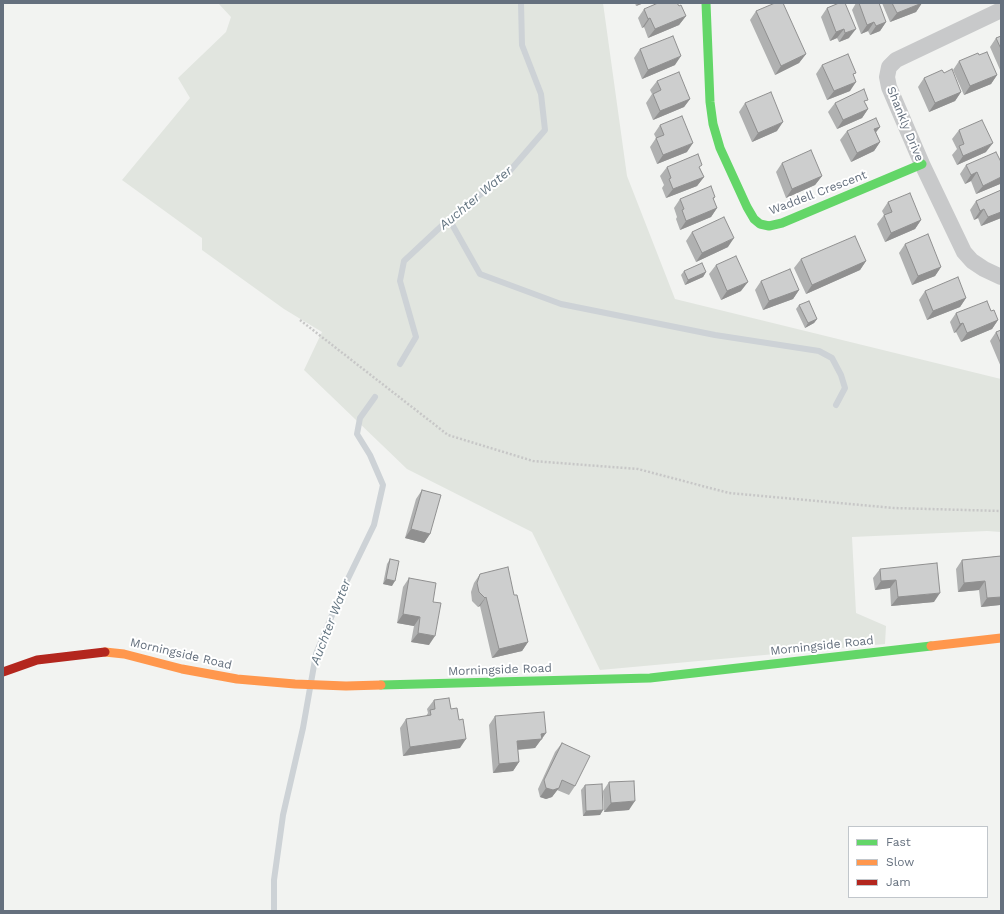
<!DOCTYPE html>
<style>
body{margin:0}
#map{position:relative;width:1004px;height:914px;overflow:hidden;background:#f2f3f1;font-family:"Work Sans",sans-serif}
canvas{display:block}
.frame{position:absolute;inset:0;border:4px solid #65707e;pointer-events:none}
.legend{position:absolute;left:848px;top:826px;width:140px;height:72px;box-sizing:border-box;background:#fff;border:1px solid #c1c6cb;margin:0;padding:5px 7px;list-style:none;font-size:12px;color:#65707e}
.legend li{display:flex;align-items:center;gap:8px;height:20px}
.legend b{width:20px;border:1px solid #c1c6cb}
</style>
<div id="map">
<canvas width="1004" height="914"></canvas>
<div class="frame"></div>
<ul class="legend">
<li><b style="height:5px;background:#63d668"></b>Fast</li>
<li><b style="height:5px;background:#ff974d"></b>Slow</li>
<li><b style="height:5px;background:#b3261e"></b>Jam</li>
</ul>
</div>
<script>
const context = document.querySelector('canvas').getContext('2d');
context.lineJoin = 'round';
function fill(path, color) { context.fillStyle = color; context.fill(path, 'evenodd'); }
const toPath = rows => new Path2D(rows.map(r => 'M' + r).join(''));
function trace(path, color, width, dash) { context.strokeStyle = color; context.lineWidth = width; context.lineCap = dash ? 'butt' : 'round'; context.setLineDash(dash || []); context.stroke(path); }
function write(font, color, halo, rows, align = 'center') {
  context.font = font + ' "Work Sans",sans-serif'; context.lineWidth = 4; context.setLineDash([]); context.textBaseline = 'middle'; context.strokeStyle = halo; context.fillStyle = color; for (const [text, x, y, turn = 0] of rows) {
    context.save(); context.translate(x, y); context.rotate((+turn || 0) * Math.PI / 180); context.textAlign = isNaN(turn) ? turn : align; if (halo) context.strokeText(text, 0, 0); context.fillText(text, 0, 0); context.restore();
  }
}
const green = toPath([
 [218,3,603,3,627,176,675,299,1001,379,1001,532,987,531,852,537,856,613,886,626,885,644,600,670,532,532,407,469,304,370,322,332,284,309,202,250,202,238,122,180,190,98,178,78,226,32,231,17]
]);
const stream = toPath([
 [449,219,480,274,561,304,715,335,819,351,832,358,841,375,845,388,836,405],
 [400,364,416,337,400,281,404,261,449,219,508,173,545,130,541,94,522,45,521,3],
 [274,911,274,880,283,815,303,728,316,654,342,591,374,525,383,485,370,455,357,434,360,418,375,397]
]);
const path = toPath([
 [300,320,448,435,533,461,638,469,729,493,894,508,1001,511]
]);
const street = toPath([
 [1001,10,896,60,889,67,887,77,889,87,922,164,964,252,972,261,984,269,1001,277]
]);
const fast = toPath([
 [706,3,710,102,713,124,720,148,747,207,754,219,760,224,769,226,782,223,922,164],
 [381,685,650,678,931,646]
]);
const slow = toPath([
 [931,646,1001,638],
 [105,652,124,654,182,669,237,679,295,684,346,686,381,685]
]);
const jam = toPath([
 [3,672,37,660,105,652]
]);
const wall = toPath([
 [635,3,644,3,636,6],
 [839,3,849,38,839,42,837,38,830,41,821,17,827,8],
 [856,3,859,3,886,22,880,31,870,35,868,31,861,34,852,10],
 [882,3,922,3,916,12,890,22],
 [679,6,686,16,679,25,648,38,644,27,642,28,638,18,644,9],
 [756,11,806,54,799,63,775,75,750,20],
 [1001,36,1001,72,990,47,996,38],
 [640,49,675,65,642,79,634,58],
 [959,61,997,75,991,84,964,95,953,70],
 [822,65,854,75,850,91,827,100,816,74],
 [944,73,961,92,955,101,929,112,918,87,924,78],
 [657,81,690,99,684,107,653,120,646,103,652,94,650,90],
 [745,103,777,131,752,142,739,112],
 [835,103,866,104,868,109,862,118,837,129,828,112],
 [660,125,687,152,657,164,650,147,656,138,654,134],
 [880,127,876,132,880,142,874,151,851,162,840,140,847,131],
 [959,130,986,152,957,165,952,155,957,149,952,139],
 [1001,162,1001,183,1000,184,976,194,971,181,965,184,960,174,966,165],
 [782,163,822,176,815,185,786,198,776,172],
 [667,167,700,168,704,177,697,186,666,198,662,188,664,185,660,176],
 [1001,190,1001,218,981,226,978,218,974,220,970,210,976,201],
 [715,197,713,200,717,208,711,217,680,230,676,219,677,217,674,208,680,199],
 [888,202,921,220,915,229,885,242,877,224,884,215,882,211],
 [692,232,728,247,696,262,686,241],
 [905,244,941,267,935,276,912,285,899,253],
 [801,259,866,261,860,270,806,294,794,268],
 [716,265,741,291,721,300,709,274],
 [684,271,706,272,703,277,685,285,681,275],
 [761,281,799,290,793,299,763,310,755,290],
 [925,291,966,298,960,307,927,320,919,300],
 [799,305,817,319,814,323,805,328,796,309],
 [991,311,998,320,992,329,961,342,956,332,954,333,950,322,956,313],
 [1001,330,1001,367,990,341,996,332],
 [422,490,430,534,424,543,405,538,416,499],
 [1001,556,1000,605,981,607,979,590,958,592,956,569,962,560],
 [390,559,392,586,383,584,387,564],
 [880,569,934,602,891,606,890,588,875,590,873,578],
 [480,574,514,595,528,642,522,651,492,658,480,606,478,607,472,601,471,592,474,583],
 [409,578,433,602,429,645,411,642,414,626,397,623,403,587],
 [434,700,451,709,459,720,460,748,403,756,400,728,406,719,426,716,428,713,427,709],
 [495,716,546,733,535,748,518,750,519,762,513,771,493,773,489,725],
 [562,743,575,786,569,795,557,790,552,797,546,799,540,797,538,789,555,752],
 [609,782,629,810,604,812,603,791],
 [585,785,603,810,600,815,583,816,581,790]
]);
const shadedWall = toPath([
 [639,3,644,3,636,6],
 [922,3,916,12,890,22,897,13],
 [686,16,679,25,648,38,655,29],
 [650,18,644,27,642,28,648,19],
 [874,22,868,31,861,34,867,25],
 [886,22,880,31,870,35,876,26],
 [844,29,837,38,830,41,836,32],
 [856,29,849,38,839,42,845,33],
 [806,54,799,63,775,75,781,66],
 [681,56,675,65,642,79,648,70],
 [997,75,991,84,964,95,970,86],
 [856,82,850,91,827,100,834,91],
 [961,92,955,101,929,112,935,103],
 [690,99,684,107,653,120,660,111],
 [868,109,862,118,837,129,843,120],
 [783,122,777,131,752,142,758,133],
 [880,127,873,136,874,129],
 [880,142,874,151,851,162,857,153],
 [693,143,687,152,657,164,663,155],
 [993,143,986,152,957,165,963,156],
 [977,172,971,181,965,184,971,175],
 [822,176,815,185,786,198,792,189],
 [704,177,697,186,666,198,673,189],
 [1001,177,1001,183,1000,184,976,194,983,186],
 [717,208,711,217,680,230,686,221],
 [984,209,978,218,974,220,980,211],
 [1001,212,1001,218,981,226,988,217],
 [921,220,915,229,885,242,891,233],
 [734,238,728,247,696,262,702,253],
 [866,261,860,270,806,294,812,285],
 [941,267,935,276,912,285,918,276],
 [706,272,703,277,685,285,688,280],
 [748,282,741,291,721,300,727,291],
 [799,290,793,299,763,310,769,301],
 [966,298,960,307,927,320,933,311],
 [817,319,814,323,805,328,808,323],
 [998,320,992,329,961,342,967,333],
 [963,323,956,332,954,333,960,324],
 [411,529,430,534,424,543,405,538],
 [386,579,395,581,392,586,383,584],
 [896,580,890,588,875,590,881,581],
 [985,581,979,590,958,592,964,583],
 [940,593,934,602,891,606,898,597],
 [486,597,480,606,478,607,485,598],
 [1001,597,1001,604,1000,605,981,607,987,598],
 [403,614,420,617,414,626,397,623],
 [418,633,435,636,429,645,411,642],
 [528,642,522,651,492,658,499,649],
 [546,733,535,748,511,750,517,741,541,734],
 [466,739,460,748,403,756,410,747],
 [519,762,513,771,493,773,499,764],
 [546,788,559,788,552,797,546,799,540,797],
 [635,801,629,810,604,812,611,803],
 [603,810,600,815,583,816,586,811]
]);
const building = toPath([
 [658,3,677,3,679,6,681,5,686,16,655,29,650,18,648,19,644,9,658,3],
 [775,3,783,3,806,54,781,66,756,11,775,3],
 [839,3,845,3,856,29,845,33,844,29,836,32,827,8,839,3],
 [859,3,879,3,886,22,876,26,874,22,867,25,859,3],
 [892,3,922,3,897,13,892,3],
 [673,36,681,56,648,70,640,49,673,36],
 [1001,36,1001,49,996,38,1001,36],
 [987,52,997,75,970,86,959,61,978,53,979,55,987,52],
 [848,54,856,73,853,74,856,82,834,91,822,65,848,54],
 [952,69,961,92,935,103,924,78,942,70,944,73,952,69],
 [679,72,690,99,660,111,653,94,661,90,657,81,679,72],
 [864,89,868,100,864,101,868,109,843,120,835,103,864,89],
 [771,92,783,122,758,133,745,103,771,92],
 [682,116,693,143,663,155,656,138,664,135,660,125,682,116],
 [876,118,880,127,874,129,880,142,857,153,847,131,876,118],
 [982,120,993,143,963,156,959,146,964,144,959,130,982,120],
 [811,150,822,176,792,189,782,163,811,150],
 [996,152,1001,162,1001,177,983,186,977,172,971,175,966,165,996,152],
 [698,154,702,165,699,167,704,177,673,189,669,179,671,178,667,167,698,154],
 [711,186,715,197,713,198,717,208,686,221,682,210,684,209,680,199,711,186],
 [1001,190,1001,212,988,217,984,209,980,211,976,201,1001,190],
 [910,193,921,220,891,233,884,215,892,212,888,202,910,193],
 [724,217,734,238,702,253,692,232,724,217],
 [928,234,941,267,918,276,905,244,928,234],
 [855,236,866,261,812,285,801,259,855,236],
 [736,256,748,282,727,291,716,265,736,256],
 [702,263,706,272,688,280,684,271,702,263],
 [790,269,799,290,769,301,761,281,790,269],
 [958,277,966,298,933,311,925,291,958,277],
 [809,301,817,319,808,323,799,305,809,301],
 [987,301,991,311,994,310,998,320,967,333,963,323,960,324,956,313,987,301],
 [1001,330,1001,344,996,332,1001,330],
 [422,490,441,495,430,534,411,529,422,490],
 [1001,556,1001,597,987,598,985,581,964,583,962,560,1001,556],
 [390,559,399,561,395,581,386,579,390,559],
 [937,563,940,593,898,597,896,580,881,581,880,569,937,563],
 [508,567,514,595,517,595,528,642,499,649,486,597,485,598,479,592,477,583,480,574,508,567],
 [409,578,436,583,433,602,441,603,435,636,418,633,420,617,403,614,409,578],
 [449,698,451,709,457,708,459,720,463,719,466,739,410,747,406,719,431,715,430,710,435,709,434,700,449,698],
 [544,712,546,733,541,734,542,739,517,741,519,762,499,764,495,716,544,712],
 [562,743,590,756,575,786,562,780,559,788,553,790,546,788,544,780,562,743],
 [634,781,635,801,611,803,609,782,634,781],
 [602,784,603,810,586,811,585,785,602,784]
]);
const streetNames = [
 ["Shankly Drive",905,124,68],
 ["Waddell Crescent",818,193,-21],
 ["Morningside Road",822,646,-6],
 ["Morningside Road",181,654,13],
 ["Morningside Road",500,670,-2]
];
const waterNames = [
 ["Auchter Water",476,198,-40],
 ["Auchter Water",331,622,-69]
];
fill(green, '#e1e5df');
trace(stream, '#cdd2d6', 6);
trace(path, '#c7c7c7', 2.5, [2, 2]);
trace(street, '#c8c9ca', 16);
trace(fast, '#63d668', 9);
trace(slow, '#ff974d', 9);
trace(jam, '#b3261e', 9);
fill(wall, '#b0b1b1');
fill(shadedWall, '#909090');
fill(building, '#cdcece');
trace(building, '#909090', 1);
write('12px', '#65707e', '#fff', streetNames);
write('italic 13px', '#667783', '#fff', waterNames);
</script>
